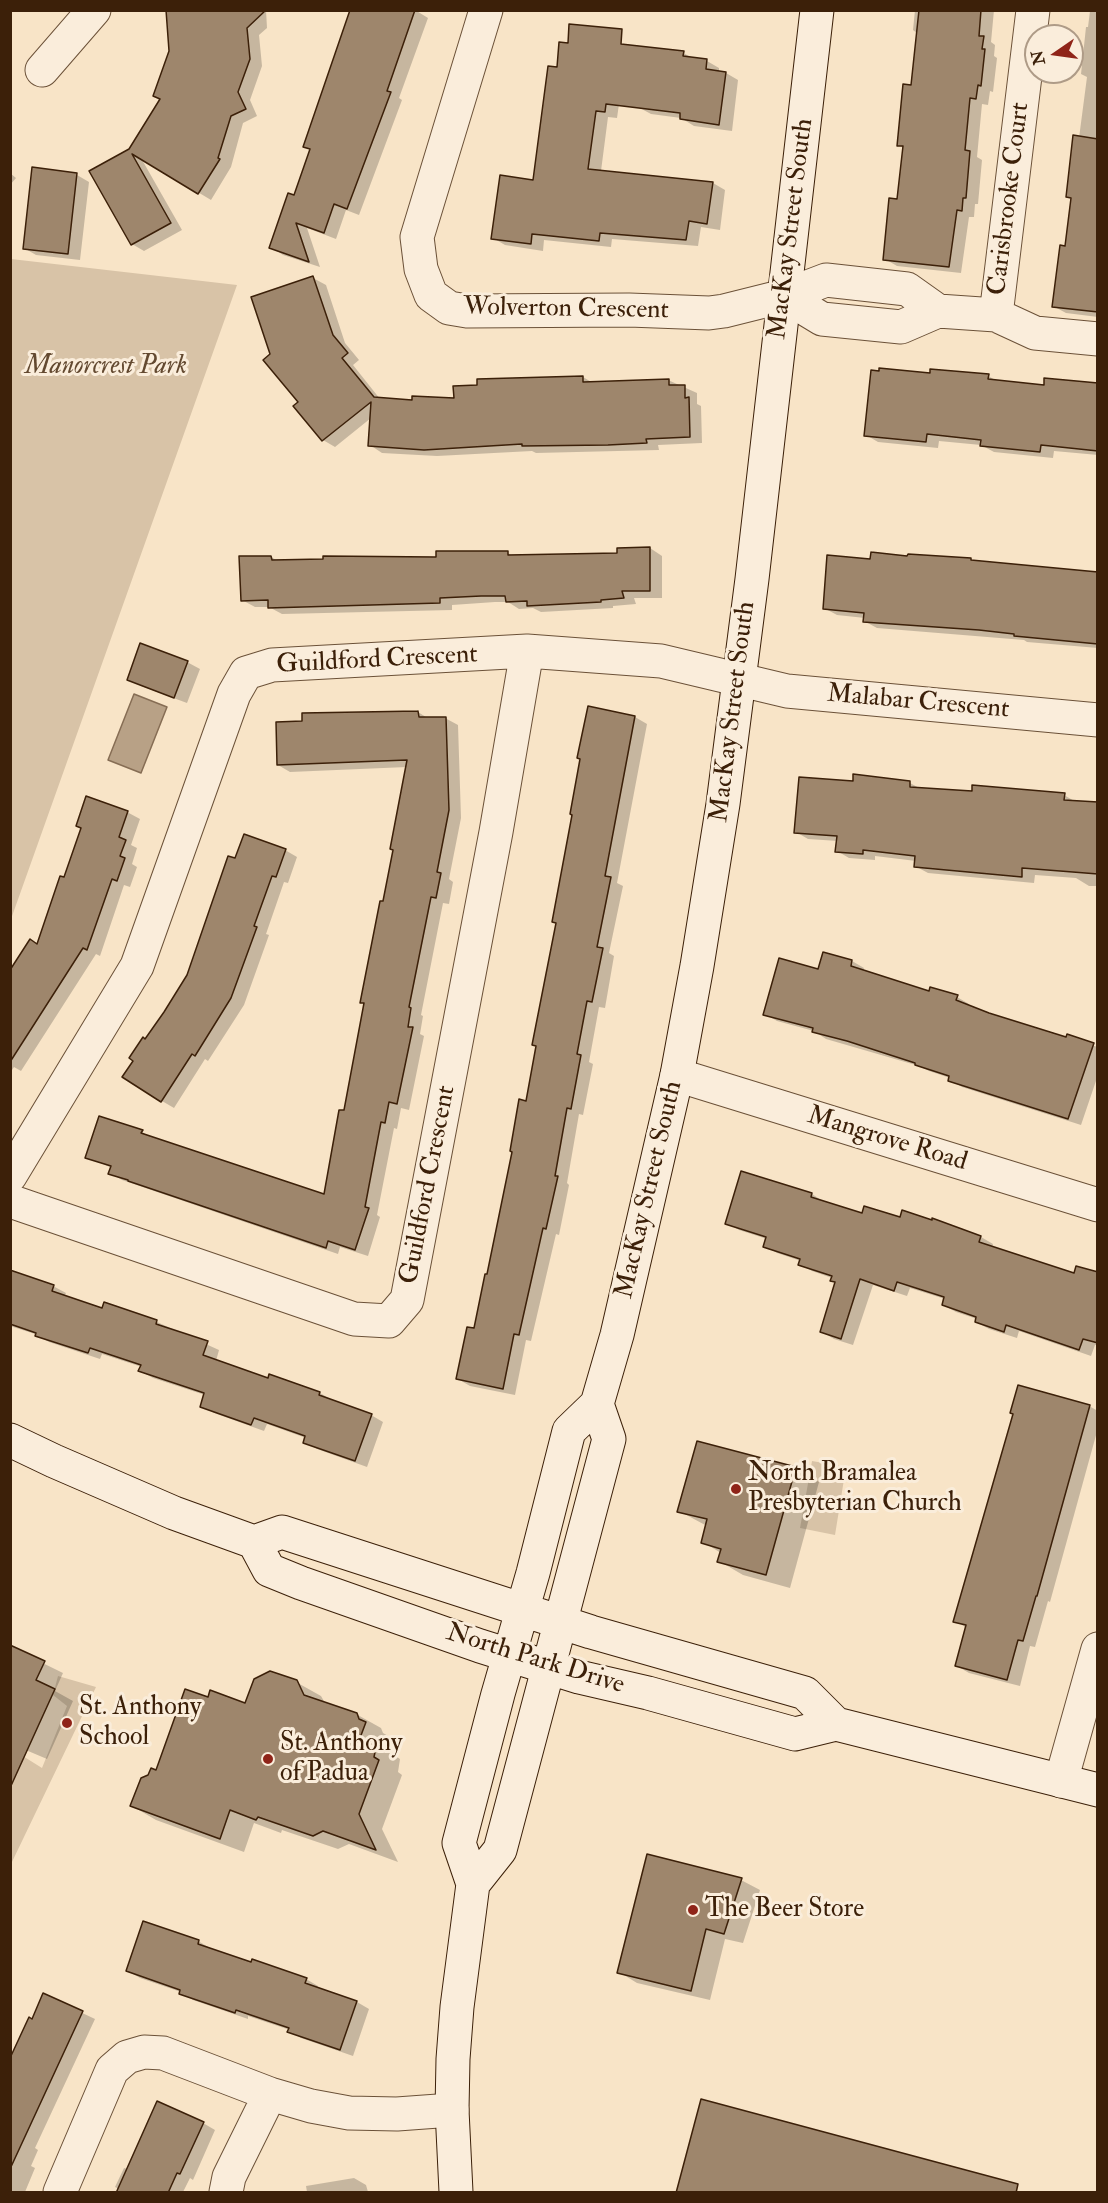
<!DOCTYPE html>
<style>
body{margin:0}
#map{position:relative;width:1108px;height:2203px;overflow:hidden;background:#f8e4c7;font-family:"IM FELL Double Pica",serif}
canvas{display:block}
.frame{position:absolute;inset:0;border:12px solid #3c2009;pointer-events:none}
.north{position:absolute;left:1024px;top:24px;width:60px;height:60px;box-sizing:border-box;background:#faeddb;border:2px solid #ae9b87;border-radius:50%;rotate:257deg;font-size:16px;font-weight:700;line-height:24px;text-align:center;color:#3c2009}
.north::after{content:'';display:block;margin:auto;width:21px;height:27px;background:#8f2418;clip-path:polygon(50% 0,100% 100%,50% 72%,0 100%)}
</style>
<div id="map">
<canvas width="1108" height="2203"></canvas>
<div class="frame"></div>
<div class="north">N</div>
</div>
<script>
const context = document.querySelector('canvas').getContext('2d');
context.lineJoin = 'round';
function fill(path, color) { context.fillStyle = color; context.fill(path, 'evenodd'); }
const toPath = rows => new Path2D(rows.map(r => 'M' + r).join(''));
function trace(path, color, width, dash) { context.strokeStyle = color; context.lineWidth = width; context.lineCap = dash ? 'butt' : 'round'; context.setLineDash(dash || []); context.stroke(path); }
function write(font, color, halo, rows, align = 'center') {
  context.font = font + ' "IM FELL Double Pica",serif'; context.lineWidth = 6; context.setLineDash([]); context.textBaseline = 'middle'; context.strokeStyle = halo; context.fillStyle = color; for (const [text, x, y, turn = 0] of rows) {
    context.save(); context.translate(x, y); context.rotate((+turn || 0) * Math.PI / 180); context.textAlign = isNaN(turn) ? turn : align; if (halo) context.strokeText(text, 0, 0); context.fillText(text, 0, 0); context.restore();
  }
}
const green = toPath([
 [11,259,237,285,11,919,10,259],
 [812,1461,846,1467,835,1535,800,1528],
 [58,1676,96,1687,11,1864,11,1769,18,1753,42,1768,67,1706,53,1695]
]);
const water = toPath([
 [134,694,167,707,141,773,108,760,134,694]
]);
const shadow = toPath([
 [167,10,266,10,267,28,259,35,262,66,250,100,257,116,243,123,231,167,211,200,141,158,182,230,144,251,132,244,130,150,161,99,170,51],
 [352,10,415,10,428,18,399,98,402,100,359,215,346,210,336,239,307,228,320,267,283,255,271,247,295,197,311,150,305,146],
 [915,10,994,10,991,42,995,45,994,56,997,58,993,92,990,91,988,105,982,104,977,157,982,160,978,204,975,204,974,217,969,217,961,273,897,266,885,259,898,201,904,148,898,145,912,87,918,34,913,30],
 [1094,10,1098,10,1098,317,1066,313,1053,306,1066,247,1072,199,1067,196,1079,138,1087,77,1081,74,1086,27,1088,27,1090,11],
 [683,53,695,59,707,61,719,68,719,72,726,73,738,80,732,131,694,126,681,118,651,114,638,107],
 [549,67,620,97,617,118,608,117,601,171,713,183,725,190,720,230,701,227,698,246,612,239,611,247,544,240,543,251,505,245,493,238,534,181],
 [34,169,77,175,89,182,80,260,36,255,24,248],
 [10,173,16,178,10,185],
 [313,278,326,285,345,343,359,360,353,365,380,399,413,401,455,400,583,377,593,383,668,380,697,393,697,404,701,406,702,443,658,445,659,450,536,453,532,451,437,456,382,453,370,445,371,418,335,447,323,440,272,354],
 [931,375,988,376,999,382,1045,387,1098,385,1098,455,1054,451,1053,458,994,452,981,445,939,441,938,448,878,442,866,435],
 [650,548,662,556,662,598,634,598,636,604,613,606,613,608,541,612,533,608,519,609,508,602,495,602,452,605,452,610,282,614,269,607,255,607,242,600,271,557,278,561,438,558,508,553,514,557,619,554],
 [909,558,971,559,975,562,1098,573,1098,648,1027,642,1024,640,877,628,864,621,865,618,837,615,824,608,872,560],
 [187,662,200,669,187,703,141,686,129,679],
 [589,708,635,717,647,724,617,883,623,886,609,953,614,956,605,1008,599,1007,589,1062,593,1064,583,1115,579,1114,567,1183,569,1185,559,1235,556,1234,531,1341,526,1340,515,1395,470,1386,458,1379,475,1330,527,1102,557,924,553,921,573,815],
 [418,712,429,719,445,718,458,725,461,818,449,879,453,882,449,904,443,903,421,1015,423,1016,420,1034,424,1036,409,1110,401,1108,397,1129,394,1128,377,1215,380,1217,368,1256,340,1247,338,1254,122,1180,110,1173,112,1168,87,1157,100,1118,142,1132,154,1139,325,1196,345,1112,366,1004,362,1002,384,903,407,767,290,772,278,765],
 [854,783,910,783,921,789,1064,795,1076,802,1098,803,1098,886,1089,886,1076,878,1035,875,1034,883,928,873,915,866,916,861,875,856,875,860,849,858,837,851,838,841,808,839,796,832],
 [127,812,140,819,131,845,137,848,132,864,137,867,130,887,124,885,100,956,96,954,21,1071,14,1067,10,1073,10,975,38,946,65,879],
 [285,850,297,857,288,883,284,882,266,934,269,935,244,1005,208,1061,205,1059,174,1108,162,1101,146,1041,188,976],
 [852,961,864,968,863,972,930,993,957,997,969,1004,968,1007,1067,1039,1098,1047,1098,1075,1081,1125,962,1087,950,1080,950,1078,929,1071,919,1066,826,1039,814,1031,777,1021,765,1014,819,971],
 [812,1194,824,1202,863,1215,901,1219,981,1237,993,1244,992,1248,1098,1283,1098,1345,1095,1345,1091,1356,1019,1331,1017,1338,989,1329,976,1322,977,1319,956,1312,943,1305,945,1299,910,1288,907,1296,873,1285,853,1345,834,1339,822,1332,836,1282,832,1278,812,1271,799,1264,801,1261,777,1253,765,1246,767,1239,739,1230,727,1223],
 [10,1272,53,1286,66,1293,64,1297,103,1310,105,1304,157,1322,219,1350,216,1361,269,1380,270,1376,320,1393,332,1400,371,1415,383,1422,367,1467,317,1449,305,1442,306,1438,267,1424,264,1431,214,1413,202,1406,205,1395,153,1378,140,1371,142,1367,102,1354,100,1359,49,1342,35,1334,10,1326],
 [1089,1406,1098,1411,1098,1428,1050,1602,1048,1601,1035,1647,1030,1646,1020,1686,969,1673,957,1666,967,1628,955,1621],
 [795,1468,819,1482,790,1588,743,1575,719,1561,721,1553,703,1542,707,1526,679,1511],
 [10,1647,63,1673,55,1691,73,1701,47,1759,21,1748],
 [296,1682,321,1696,325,1703,356,1714,381,1728,383,1733,390,1737,385,1749,400,1759,398,1772,402,1775,382,1829,398,1862,349,1844,338,1849,282,1830,281,1833,254,1823,244,1852,156,1820,132,1806,209,1699,245,1705],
 [741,1880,760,1890,743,1943,725,1939,710,2000,637,1983,619,1972],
 [198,1941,210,1948,210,1950,306,1979,318,1986,317,1989,357,2002,369,2009,353,2056,301,2038,289,2031,290,2030,248,2016,248,2019,193,2000,181,1992,140,1978,128,1971],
 [44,1995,95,2019,35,2148,38,2150,31,2166,35,2168,25,2192,10,2192,10,2062],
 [203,2123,215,2130,193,2180,190,2178,183,2192,118,2192,119,2189,115,2187,124,2168,128,2169],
 [354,2178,366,2185,368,2192,307,2192,306,2186]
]);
const building = toPath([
 [166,10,266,10,247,28,250,59,238,92,246,109,231,116,218,158,220,159,198,194,132,154,171,223,131,245,89,171,129,149,160,99,153,96,169,51,166,10],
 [350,10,415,10,387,91,391,92,347,209,334,204,324,233,296,223,309,262,269,248,288,193,294,195,310,149,303,147,350,10],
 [919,10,981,10,979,36,984,36,982,49,985,49,981,86,978,85,976,99,970,98,965,150,970,151,966,198,963,198,962,211,957,210,949,267,883,260,889,198,897,199,903,146,897,146,903,84,911,85,919,10],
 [569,24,622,29,621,44,684,51,683,56,707,59,706,69,726,72,719,125,680,119,680,113,606,104,605,112,596,111,588,169,713,182,707,224,689,221,686,240,600,233,599,241,532,234,531,244,491,239,500,175,533,180,548,66,557,67,559,42,568,43,569,24],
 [1073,135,1098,139,1098,312,1052,307,1060,245,1065,246,1071,198,1066,197,1073,135],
 [32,167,77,173,68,254,23,249,32,167],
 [313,276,333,335,348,353,342,358,374,397,412,400,412,396,454,398,453,386,477,385,477,379,583,376,583,382,669,379,669,385,685,385,685,398,689,397,690,437,646,439,647,443,608,445,522,446,522,444,424,450,368,446,371,402,322,441,293,406,298,402,263,360,270,354,251,297,313,276],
 [879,368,930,373,930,369,989,374,988,379,1044,385,1044,378,1098,383,1098,451,1041,445,1040,452,980,446,981,440,927,434,926,442,864,436,871,370,879,371,879,368],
 [650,547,650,591,622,591,624,598,601,600,601,602,527,606,527,601,506,602,505,596,481,596,440,598,440,603,268,608,268,600,241,601,239,556,271,556,272,560,323,559,323,556,436,557,436,551,508,551,508,555,617,553,617,548,650,547],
 [871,552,907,556,908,554,971,558,971,560,1098,572,1098,644,1014,636,1014,634,979,630,863,622,864,613,823,609,827,555,870,559,871,552],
 [140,643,188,661,174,698,127,680,140,643],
 [588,706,635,716,605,876,611,877,597,947,603,948,592,1002,587,1001,577,1054,581,1055,571,1109,567,1108,555,1176,558,1176,546,1229,543,1228,519,1335,514,1334,503,1389,456,1379,467,1327,474,1328,485,1274,487,1274,512,1152,510,1151,519,1099,526,1101,536,1046,532,1045,556,923,552,922,572,815,570,814,580,759,577,758,588,706],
 [418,711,419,717,446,717,449,810,437,872,441,873,436,898,431,897,409,1007,411,1008,408,1027,413,1027,397,1104,389,1102,385,1123,381,1122,365,1207,369,1208,355,1250,328,1241,326,1248,128,1181,128,1180,108,1174,111,1166,85,1158,99,1116,143,1130,141,1133,324,1194,339,1110,344,1110,364,1003,360,1003,380,901,383,901,393,850,390,849,407,760,277,765,276,722,302,721,302,713,418,711],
 [853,774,910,781,910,787,972,791,972,785,1065,793,1064,800,1098,802,1098,874,1022,868,1022,877,914,867,915,856,863,850,863,854,835,852,837,836,794,833,799,777,853,781,853,774],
 [86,796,128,811,119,837,126,840,120,856,125,858,117,881,112,879,87,950,83,948,10,1062,10,970,30,939,37,944,60,876,64,877,81,828,76,826,86,796],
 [244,834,286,849,276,877,272,876,254,926,257,927,231,998,195,1056,192,1054,161,1102,122,1077,133,1061,129,1058,143,1037,145,1039,164,1012,187,975,228,856,235,858,244,834],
 [823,952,852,960,851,966,929,991,930,987,958,995,956,1000,989,1013,1066,1037,1067,1034,1094,1043,1068,1119,948,1081,949,1076,915,1065,915,1063,847,1041,812,1032,813,1028,763,1015,779,958,818,969,823,952],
 [741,1171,812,1193,811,1197,862,1213,864,1206,900,1217,902,1210,932,1220,932,1218,981,1236,979,1242,1074,1273,1076,1266,1098,1272,1098,1343,1083,1339,1079,1350,1006,1325,1004,1332,975,1322,976,1317,942,1305,944,1297,897,1282,894,1291,860,1279,841,1339,820,1332,835,1282,830,1281,832,1276,798,1265,800,1259,763,1247,766,1237,725,1224,741,1171],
 [10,1270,54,1285,52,1291,102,1308,104,1302,157,1320,156,1324,208,1341,203,1355,268,1378,269,1374,320,1392,319,1395,372,1414,355,1461,303,1443,305,1436,254,1418,251,1425,200,1407,204,1393,138,1371,141,1365,90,1348,88,1353,35,1336,36,1333,10,1324,10,1270],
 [1018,1385,1090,1405,1037,1596,1036,1596,1023,1641,1018,1640,1007,1680,955,1666,966,1625,953,1622,1013,1414,1010,1413,1018,1385],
 [697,1441,796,1467,766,1575,717,1562,721,1549,701,1543,707,1519,677,1512,697,1441],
 [10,1645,45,1661,36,1680,55,1689,10,1788,10,1645],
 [270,1671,297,1680,304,1695,357,1713,359,1719,366,1722,360,1738,377,1743,374,1757,379,1760,359,1814,376,1850,323,1831,313,1836,258,1817,256,1820,230,1810,220,1839,130,1806,141,1778,148,1775,151,1768,156,1770,185,1689,208,1697,210,1690,245,1703,254,1679,270,1671],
 [647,1854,742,1878,724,1934,706,1929,691,1991,617,1973,647,1854],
 [143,1921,199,1940,198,1944,251,1962,252,1959,307,1978,305,1983,357,2001,340,2050,287,2032,289,2028,236,2010,235,2013,179,1994,180,1990,126,1971,143,1921],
 [43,1993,83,2011,10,2169,10,2058,29,2017,32,2019,43,1993],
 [701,2099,1018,2184,1016,2193,676,2193,701,2099],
 [157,2101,204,2122,180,2174,177,2173,168,2193,116,2193,157,2101]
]);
const street = toPath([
 [486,10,417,237,421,269,431,295,449,308,467,311,629,310,709,313,724,311,784,296,826,280,907,289,938,311],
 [42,70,94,10],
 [784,296,822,319,901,327,938,311,996,315,1035,333,1098,339],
 [996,315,1033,10],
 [677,1075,1098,1205],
 [10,1176,137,966,234,694,246,673,272,665,527,651,661,661,787,691,1098,720],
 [10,1201,354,1319,389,1321,407,1300,496,832,527,651],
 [1061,1781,1098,1649],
 [60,2192,112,2070,127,2057,144,2052,163,2053,270,2094,311,2106,349,2113,397,2114,452,2110],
 [226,2192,229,2177,270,2094]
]);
const secondary = toPath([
 [10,1440,54,1461,174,1513,254,1542,282,1532,591,1632,805,1693,836,1724],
 [254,1542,269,1570,301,1583,480,1646,579,1677,648,1693,795,1734,836,1724,1098,1790],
 [473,1884,500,1850,609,1439,597,1404],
 [456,2192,452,2110,453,2059,457,2007,473,1884,459,1843,498,1694,533,1573,569,1431,597,1404,617,1335,677,1075,697,966,723,804,752,579,817,10]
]);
const markers = [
 [736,1489,6,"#8f2418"],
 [67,1723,6,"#8f2418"],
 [268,1759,6,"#8f2418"],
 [693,1910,6,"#8f2418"]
];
const streetNames = [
 ["Carisbrooke Court",1010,199,-83],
 ["MacKay Street South",792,229,-83],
 ["Wolverton Crescent",566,310,1],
 ["Guildford Crescent",377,661,-3],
 ["Malabar Crescent",918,703,5],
 ["MacKay Street South",734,712,-83],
 ["Mangrove Road",887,1140,17],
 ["Guildford Crescent",429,1185,-79],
 ["MacKay Street South",650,1190,-77],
 ["North Park Drive",535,1660,17]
];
const parkNames = [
 ["Manorcrest Park",106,367]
];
const poiNames = [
 ["North Bramalea",748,1474],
 ["Presbyterian Church",748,1504],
 ["St. Anthony",79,1708],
 ["School",79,1738],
 ["St. Anthony",280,1744],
 ["of Padua",280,1774],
 ["The Beer Store",705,1910]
];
fill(green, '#d8c3a7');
fill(water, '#b8a186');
trace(water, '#866d54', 1.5);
fill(shadow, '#0003');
fill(building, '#9e866c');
trace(building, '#3c2009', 1.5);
trace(street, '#6b5138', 35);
trace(secondary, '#3c2009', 35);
trace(street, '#faeddb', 33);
trace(secondary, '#faeddb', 33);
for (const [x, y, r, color] of markers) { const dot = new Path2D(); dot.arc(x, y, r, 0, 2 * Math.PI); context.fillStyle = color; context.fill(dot); trace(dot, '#faeddb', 2); }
write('26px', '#3c2009', '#faeddb', streetNames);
write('italic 26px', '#634930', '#faeddb', parkNames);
write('26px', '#3c2009', '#faeddb', poiNames, 'left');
</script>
